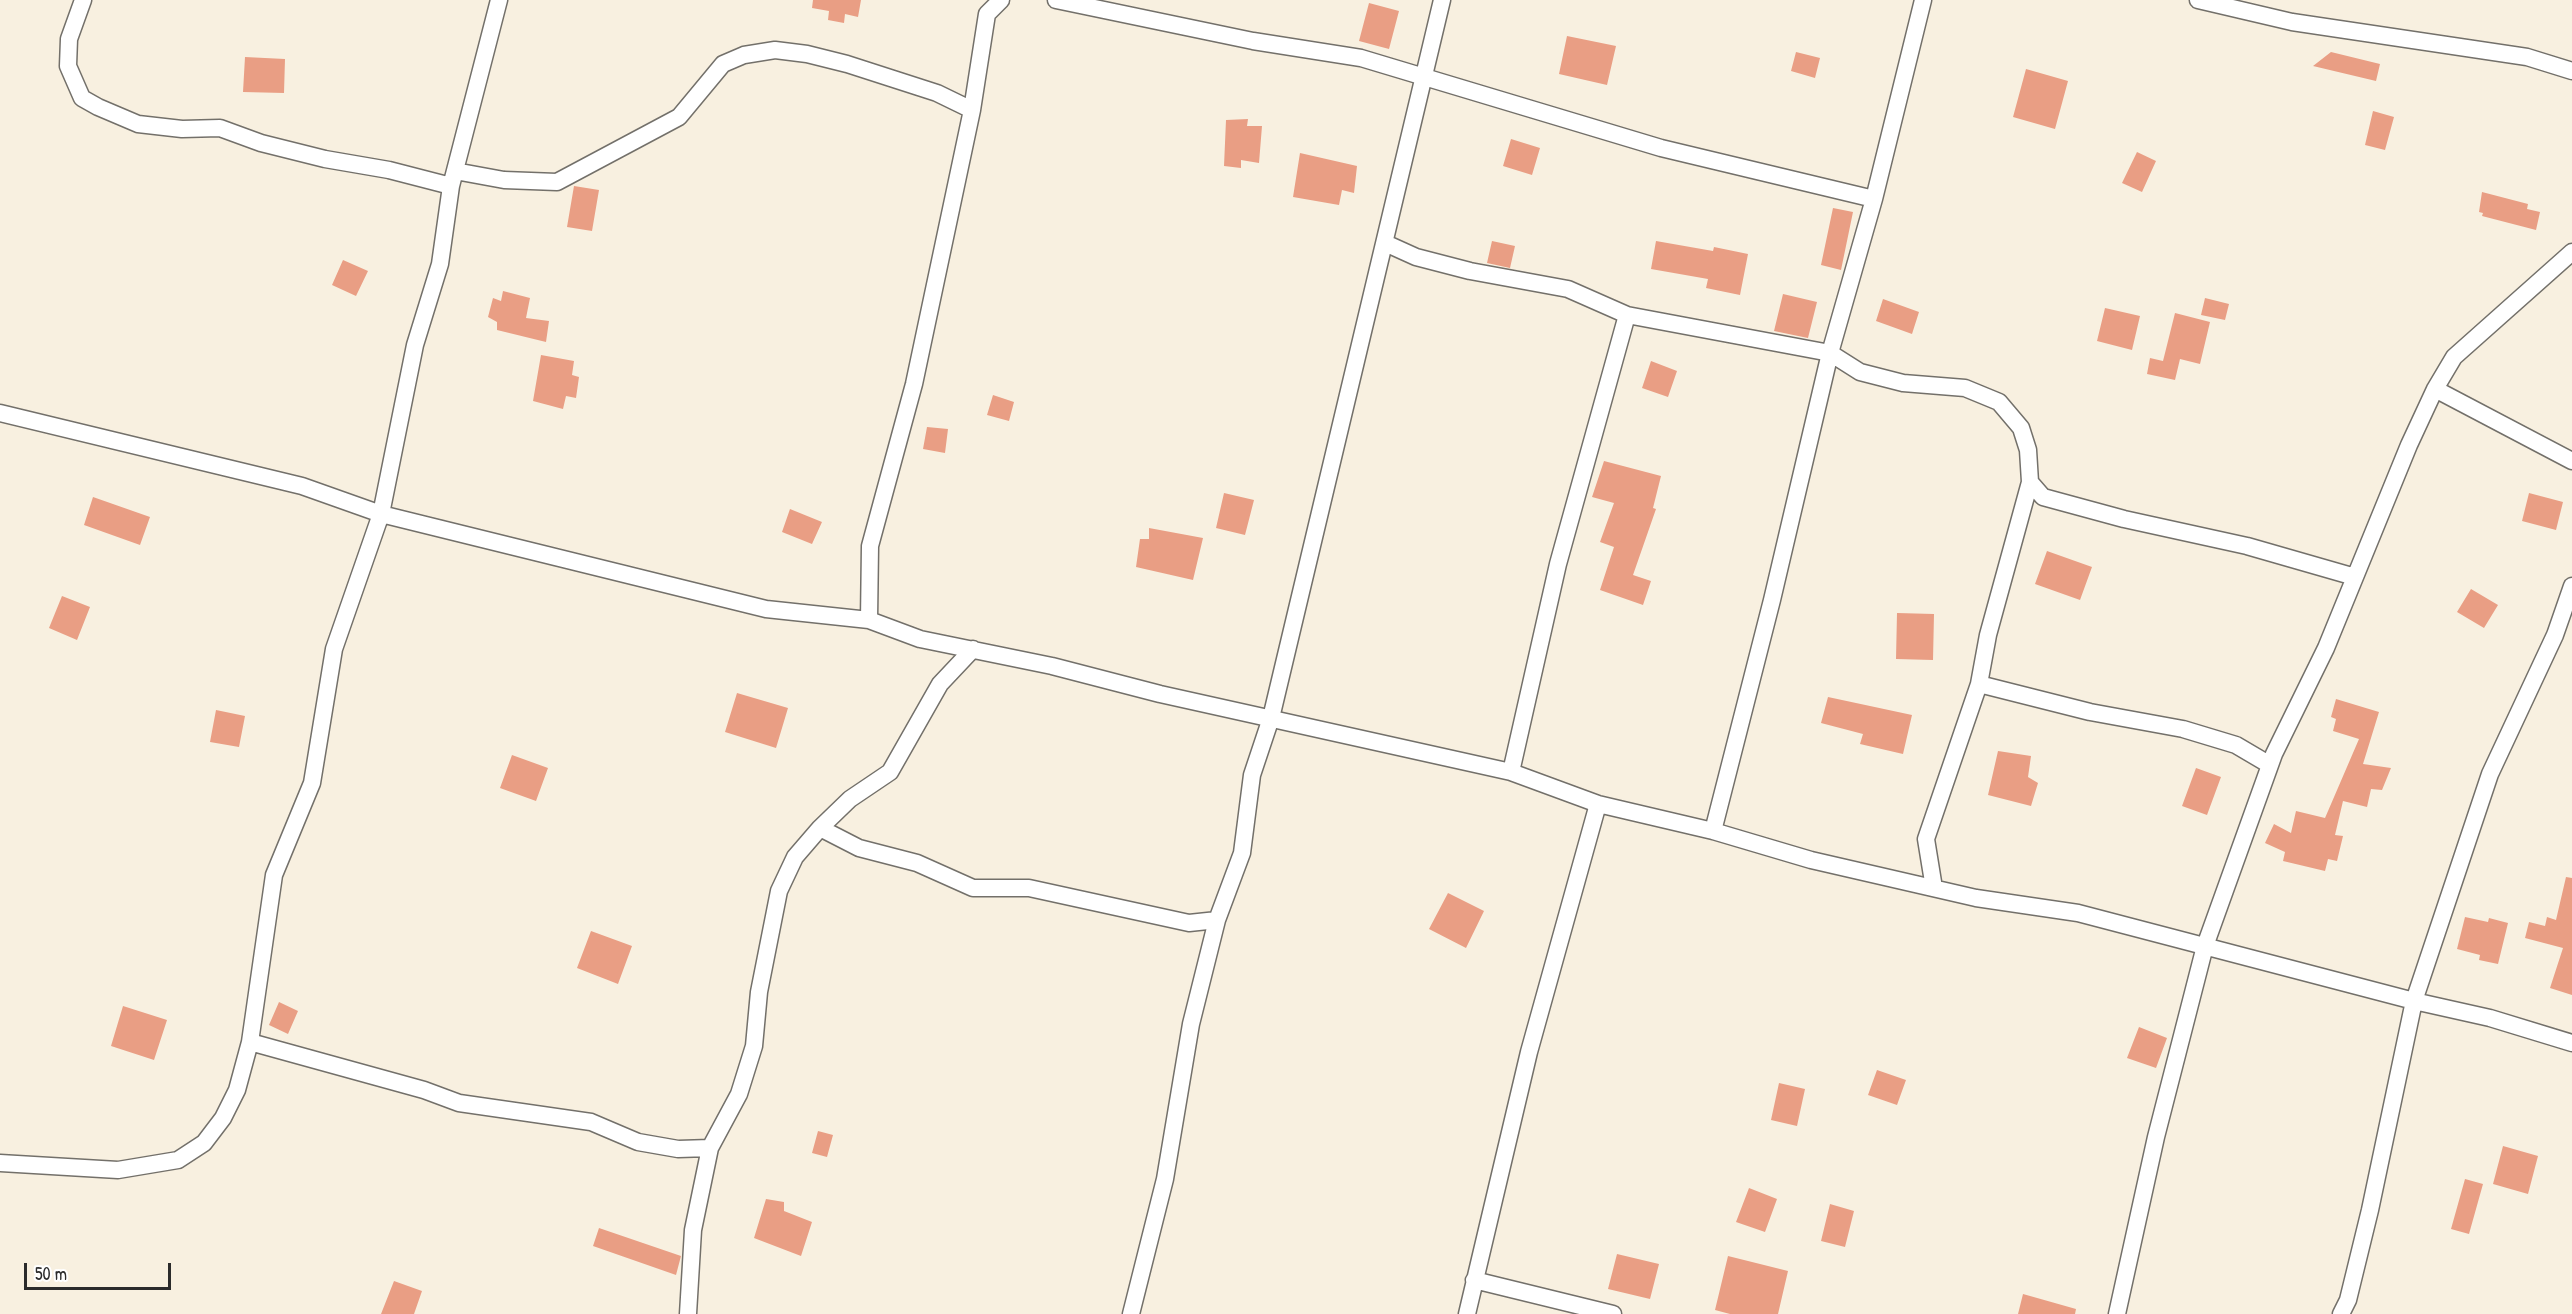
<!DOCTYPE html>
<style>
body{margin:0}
#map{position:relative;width:2572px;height:1314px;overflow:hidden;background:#f8f0e0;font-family:"Patrick Hand",sans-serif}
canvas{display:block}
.scale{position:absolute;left:24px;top:1263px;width:147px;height:27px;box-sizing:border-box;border:3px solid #2b2b2b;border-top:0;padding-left:8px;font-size:18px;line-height:21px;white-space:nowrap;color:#2b2b2b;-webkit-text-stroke:4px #fff;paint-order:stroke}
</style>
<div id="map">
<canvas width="2572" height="1314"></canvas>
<div class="scale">50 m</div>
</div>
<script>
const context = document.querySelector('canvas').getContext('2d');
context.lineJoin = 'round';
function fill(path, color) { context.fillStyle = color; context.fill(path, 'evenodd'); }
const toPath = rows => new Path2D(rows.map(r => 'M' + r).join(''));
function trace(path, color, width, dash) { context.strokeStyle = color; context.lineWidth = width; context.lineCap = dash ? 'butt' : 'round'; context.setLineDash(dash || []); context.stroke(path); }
const building = toPath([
 [813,0,861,0,858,17,845,14,844,23,828,20,829,11,812,8],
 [1369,3,1399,11,1389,49,1359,41],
 [1567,36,1616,46,1607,85,1559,74],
 [1796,52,1820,58,1815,78,1791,71],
 [2331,52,2380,64,2376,81,2313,66],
 [245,57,285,59,284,93,243,92],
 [2026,69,2068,81,2055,129,2013,117],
 [2373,111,2394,117,2385,150,2365,145],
 [1248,119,1247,126,1262,126,1259,163,1241,160,1241,168,1224,166,1226,120],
 [1511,139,1540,148,1532,175,1503,166],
 [2137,152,2156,161,2142,192,2122,183],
 [1300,153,1357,166,1354,193,1342,190,1339,205,1293,197],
 [574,186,599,190,592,231,567,227],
 [2482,192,2528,204,2527,209,2540,212,2536,230,2482,216,2483,213,2479,212],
 [1833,208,1853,212,1841,270,1821,265],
 [1492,241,1515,246,1510,268,1487,263],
 [1656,241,1713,251,1714,247,1748,254,1740,295,1706,288,1708,279,1651,269],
 [343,260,368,271,356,296,332,285],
 [503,291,530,298,526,318,549,321,546,342,497,330,497,322,488,317,493,298,501,301],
 [1783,294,1817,302,1808,338,1774,331],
 [2205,298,2229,304,2225,320,2201,315],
 [1883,299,1919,312,1912,334,1876,321],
 [2105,308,2140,316,2132,350,2097,341],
 [2175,313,2210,322,2200,364,2180,359,2175,380,2147,374,2150,358,2163,361],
 [541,355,574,361,572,375,579,377,576,398,566,396,563,409,533,401],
 [1651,361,1677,371,1668,397,1642,388],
 [993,395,1014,402,1009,421,987,415],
 [927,427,948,429,945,453,923,449],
 [1604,461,1661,476,1653,508,1656,509,1633,575,1651,581,1643,605,1600,590,1614,547,1600,542,1614,503,1592,497],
 [1224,493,1254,500,1245,535,1216,528],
 [2529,493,2563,502,2556,530,2522,521],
 [93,497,150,517,140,545,84,525],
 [790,509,822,522,812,544,782,532],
 [1149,528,1203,538,1193,580,1136,567,1140,539,1149,539],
 [2047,551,2092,567,2080,600,2035,584],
 [2471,589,2498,605,2484,628,2457,612],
 [62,596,90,607,77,640,49,628],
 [1897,613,1934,614,1933,660,1896,659],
 [737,693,788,708,776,748,725,732],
 [1828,697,1912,715,1903,754,1860,744,1863,734,1821,723],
 [2336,699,2379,712,2363,764,2391,768,2382,790,2371,789,2367,807,2343,801,2335,835,2343,836,2337,861,2328,859,2325,871,2283,861,2285,852,2265,843,2274,824,2291,833,2296,811,2325,818,2359,739,2333,731,2336,719,2331,717],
 [216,710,245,716,239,747,210,742],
 [1998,751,2031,756,2028,777,2038,783,2031,806,1988,795],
 [512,755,548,768,536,801,500,788],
 [2196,768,2221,777,2207,815,2182,806],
 [2566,877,2572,878,2572,995,2550,988,2563,948,2525,938,2529,922,2545,926,2547,917,2556,920],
 [1448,893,1484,911,1466,948,1429,929],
 [2465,917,2488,922,2489,918,2508,923,2498,964,2479,960,2480,955,2457,949],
 [591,931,632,946,618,984,577,968],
 [279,1002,298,1011,288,1034,269,1025],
 [123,1006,167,1020,154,1060,111,1046],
 [2139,1027,2167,1038,2156,1068,2127,1058],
 [1877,1070,1906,1080,1897,1105,1868,1095],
 [1779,1083,1805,1089,1797,1126,1771,1120],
 [818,1131,833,1135,827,1157,812,1153],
 [2503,1146,2538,1156,2528,1194,2493,1184],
 [2465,1179,2483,1184,2469,1234,2451,1229],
 [1749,1188,1777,1199,1765,1232,1736,1222],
 [766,1199,784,1202,784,1211,812,1222,801,1256,754,1238],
 [1830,1204,1854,1211,1845,1247,1821,1241],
 [599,1228,681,1256,676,1275,593,1246],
 [1617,1254,1659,1264,1650,1299,1608,1289],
 [1728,1256,1788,1271,1778,1314,1730,1314,1715,1310],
 [394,1281,422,1291,414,1314,381,1314],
 [2023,1294,2076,1309,2075,1314,2018,1314]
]);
const street = toPath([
 [83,0,69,39,68,66,82,98,98,107,138,124,182,129,220,128,261,143,325,159,389,170,451,186],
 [1056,0,1253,41,1361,58,1661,148,1874,199],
 [2198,0,2292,22,2527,57,2572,71],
 [455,171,504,180,557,182,679,117,723,64,744,55,775,50,807,54,847,64,937,93,972,110],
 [1385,243,1416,257,1470,271,1568,289,1627,315],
 [2435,389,2572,461],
 [0,413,302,486,381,514,766,609,869,620,920,639,1052,666,1160,694,1511,772,1598,804,1713,831,1811,860,1976,898,2078,913,2414,1001,2490,1018,2572,1043],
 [869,620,870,546,914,384,972,110,987,14,1001,0],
 [1979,684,2090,712,2183,729,2236,745,2270,765],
 [1511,772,1558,564,1627,315,1830,353,1860,372,1903,383,1965,388,1999,402,2021,428,2028,450,2030,482,2043,497,2124,519,2247,546,2355,577],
 [820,828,859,848,917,863,973,888,1029,888,1189,923,1217,920],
 [1713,831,1772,600,1830,353,1874,199,1923,0],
 [1934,888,1926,839,1979,684,1988,635,2030,482],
 [250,1042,424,1090,459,1103,591,1122,638,1142,678,1149,710,1148],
 [0,1163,118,1170,178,1160,204,1143,223,1118,237,1090,250,1042,274,875,312,783,334,649,381,514,415,345,440,264,451,186,499,0],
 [1474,1280,1613,1314],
 [688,1314,693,1230,710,1148,739,1094,754,1046,759,992,779,891,795,857,820,828,850,799,890,772,940,684,973,649],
 [1131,1314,1165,1179,1191,1024,1217,920,1242,853,1252,775,1271,718,1442,0],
 [1467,1314,1529,1052,1598,804],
 [2117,1314,2156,1137,2205,946,2274,754,2326,648,2409,445,2435,389,2454,357,2572,252],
 [2341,1314,2348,1300,2370,1210,2414,1001,2490,774,2555,635,2572,586]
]);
fill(building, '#e99e84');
trace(street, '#73706a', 19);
trace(street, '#fff', 16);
</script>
